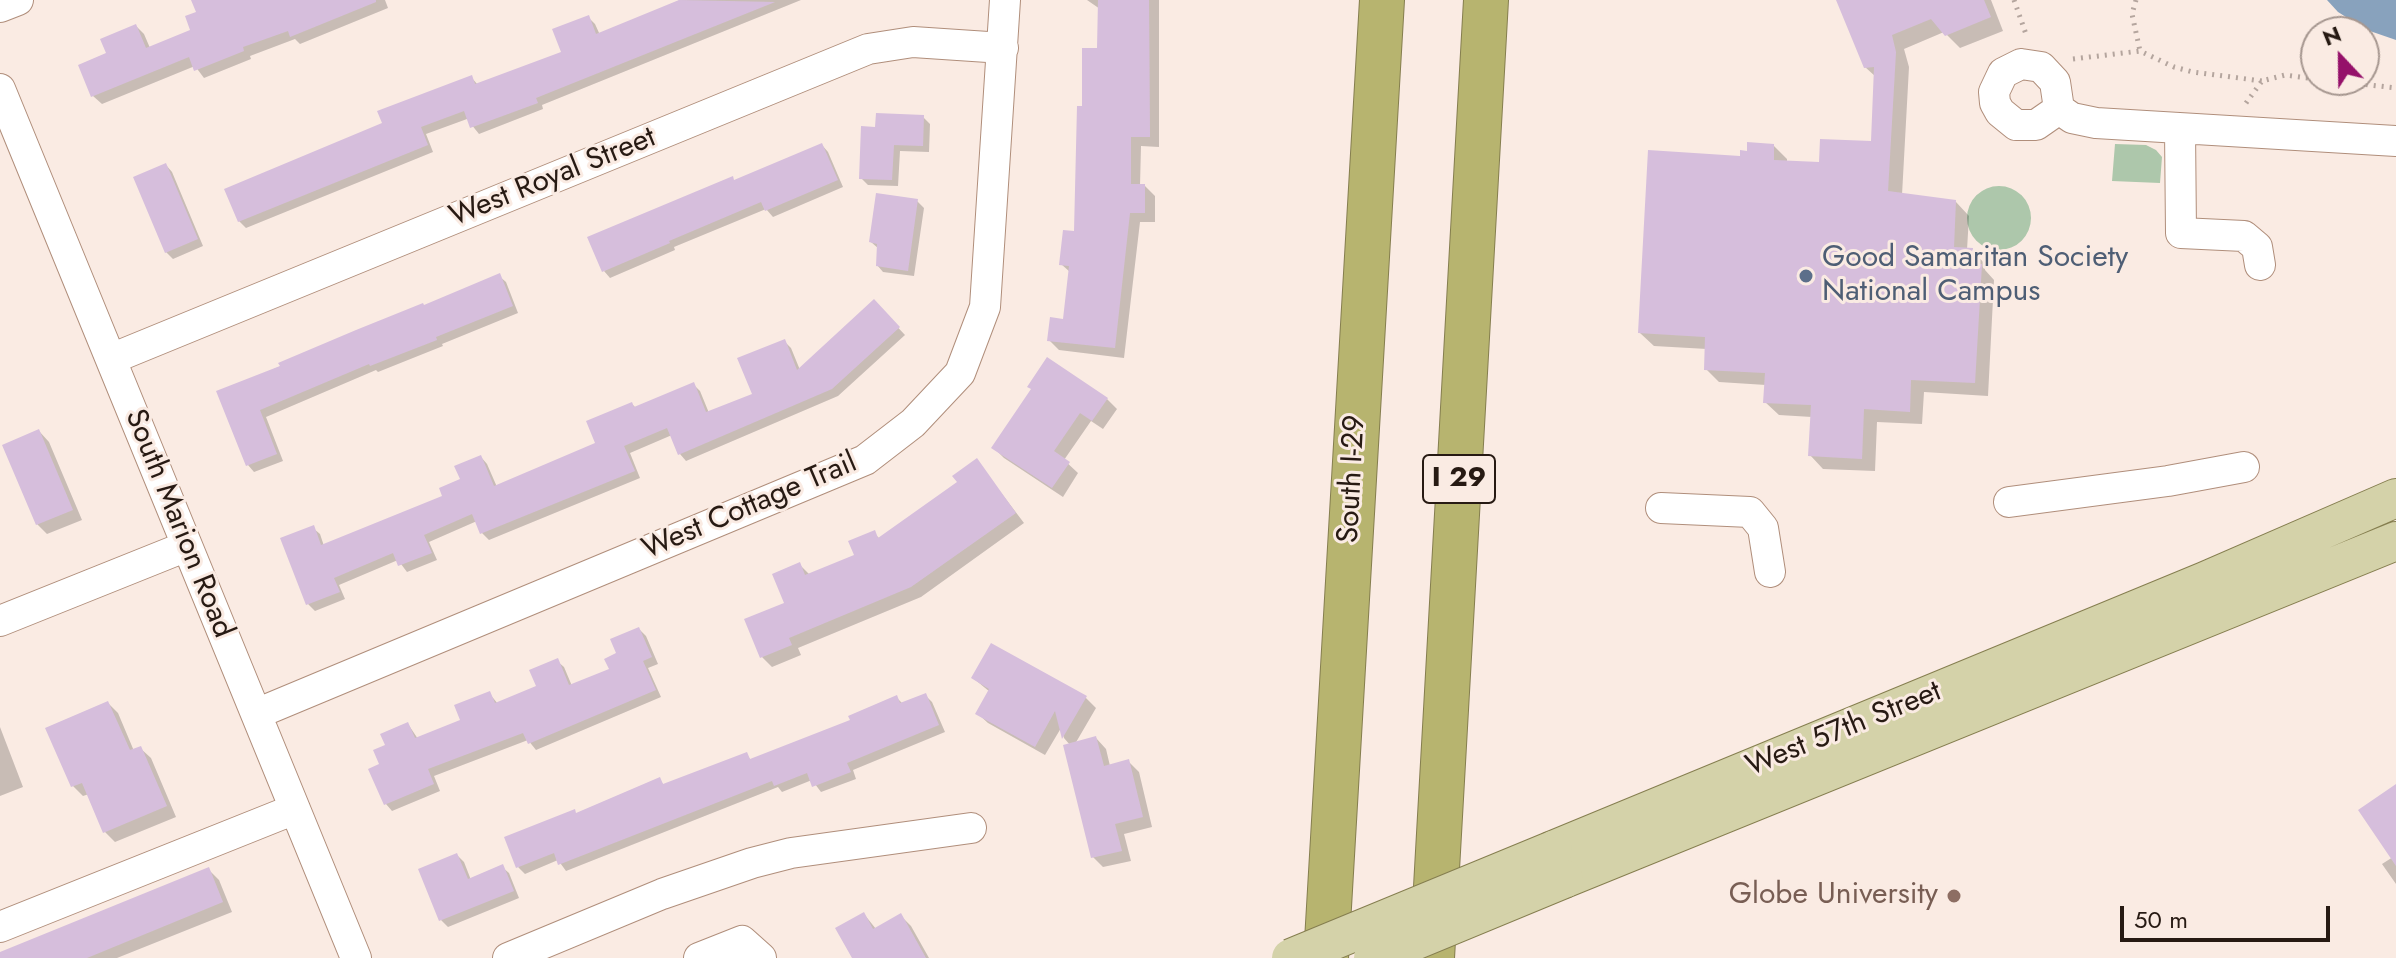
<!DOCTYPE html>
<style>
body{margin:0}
#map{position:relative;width:2396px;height:958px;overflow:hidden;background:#faebe3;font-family:Jost,sans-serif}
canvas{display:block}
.north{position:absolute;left:2300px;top:16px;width:80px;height:80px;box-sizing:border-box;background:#faebe3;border:2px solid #a69790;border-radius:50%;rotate:338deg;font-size:22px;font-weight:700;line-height:32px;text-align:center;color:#271a13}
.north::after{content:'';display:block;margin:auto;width:28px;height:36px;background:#95116a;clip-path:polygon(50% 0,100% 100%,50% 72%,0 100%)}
.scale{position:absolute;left:2120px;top:906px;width:210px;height:36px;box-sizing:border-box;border:4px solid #271a13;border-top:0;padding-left:10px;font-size:24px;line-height:28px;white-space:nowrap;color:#271a13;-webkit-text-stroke:6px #faebe3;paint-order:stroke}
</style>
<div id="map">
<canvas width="2396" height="958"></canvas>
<div class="north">N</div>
<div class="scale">50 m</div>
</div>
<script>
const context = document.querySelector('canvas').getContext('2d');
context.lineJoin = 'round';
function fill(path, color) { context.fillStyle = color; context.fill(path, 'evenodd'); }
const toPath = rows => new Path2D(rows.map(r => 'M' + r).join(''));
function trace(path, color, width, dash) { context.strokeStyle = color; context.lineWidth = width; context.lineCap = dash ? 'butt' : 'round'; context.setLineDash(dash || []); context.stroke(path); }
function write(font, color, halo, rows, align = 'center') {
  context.font = font + ' Jost,sans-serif'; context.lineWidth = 6; context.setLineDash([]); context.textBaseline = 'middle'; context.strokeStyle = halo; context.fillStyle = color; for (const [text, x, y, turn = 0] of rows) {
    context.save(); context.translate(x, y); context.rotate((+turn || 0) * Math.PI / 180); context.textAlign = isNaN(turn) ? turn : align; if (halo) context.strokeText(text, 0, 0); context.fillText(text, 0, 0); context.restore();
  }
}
const green = toPath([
 [2115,144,2146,145,2156,150,2162,157,2160,183,2112,181],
 '1967 218a32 32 0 1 1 64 0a32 32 0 1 1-64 0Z'
]);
const water = toPath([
 [2327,0,2396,0,2396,40,2367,30,2338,12]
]);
const shadow = toPath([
 [195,0,385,0,388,8,300,44,295,39,250,56,251,59,204,78,195,66,102,104,93,96,109,54,136,26,144,34,150,48,193,31,199,13],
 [680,0,801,0,542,105,543,109,479,134,467,119,426,134,433,152,246,228,239,221,384,124,471,77,478,85,564,53,588,17,595,24,600,35],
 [1087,0,1159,0,1159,147,1141,146,1140,186,1145,186,1155,196,1155,222,1140,222,1124,358,1059,350,1049,340,1065,321,1070,272,1061,264,1076,234,1084,108,1099,50,1100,9],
 [1838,0,1991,0,2003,31,1960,48,1944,32,1904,49,1909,67,1902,195,1956,202,1969,216,1967,250,1972,250,1985,264,1985,270,1994,280,1988,396,1924,392,1922,424,1877,422,1875,471,1823,469,1810,455,1812,417,1779,415,1765,402,1766,385,1719,382,1706,369,1707,349,1654,346,1640,333,1742,158,1773,145,1787,159,1787,163,1820,164,1873,143,1876,77,1865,67],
 [923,117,930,124,929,152,900,151,898,186,868,185,861,178,877,129],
 [822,145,828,152,843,187,773,217,766,209,674,247,675,250,610,278,604,271,736,182],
 [166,165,172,172,203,246,173,259,166,252],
 [917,201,924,208,914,276,883,272,877,265,879,249,871,242],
 [499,276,506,282,518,313,442,344,443,346,378,372,376,370,266,417,283,461,254,472,248,465,218,392],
 [874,302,905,335,838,396,686,461,680,454,672,435,630,453,640,478,489,540,482,533,477,521,429,542,437,560,407,572,398,560,339,585,345,599,315,611,308,604,313,528,320,534,324,546,445,497,463,480,481,457,487,464,497,487,598,444,632,404,636,408,693,384,700,391,709,413,755,395,784,341,791,348,800,370],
 [1107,399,1117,409,1103,429,1091,421,1064,460,1078,473,1063,497,1004,458,994,448],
 [39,431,49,442,82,520,47,534,37,524],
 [977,461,1024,523,921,597,798,648,801,655,772,667,762,657,787,604,800,565,810,575,856,556,874,533,880,539,960,482],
 [639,629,646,636,658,664,648,668,661,697,536,750,528,740,434,776,440,791,392,811,386,804,382,765,388,746,408,724,418,739,463,722,489,693,498,704,539,687,557,661,564,667,572,686,612,671,619,654],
 [973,678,1085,697,1096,708,1075,744,1096,738,1106,749,1110,766,1129,762,1139,772,1152,827,1124,834,1131,861,1103,867,1093,857,1070,745,1064,738,1061,728,1045,755,988,723,977,713,990,692],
 [925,695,932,702,945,732,853,770,856,779,821,792,812,780,782,792,778,787,566,871,558,860,525,874,518,867,577,814,659,780,665,786,746,755,752,761,853,721,897,698,903,704],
 [108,703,118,713,134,751,140,748,151,758,176,817,115,842,105,832,89,794,83,796,73,786],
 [0,727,23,787,0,796],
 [2396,786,2396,884,2382,864,2393,857],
 [457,855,464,862,471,880,502,867,509,873,519,898,448,927,441,920,420,871],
 [208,869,219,880,232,912,117,958,0,958,0,953],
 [864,914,876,929,901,916,911,926,929,958,854,958]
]);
const building = toPath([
 [191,0,376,0,376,2,290,37,288,31,243,47,244,51,194,71,189,57,91,97,78,65,106,53,100,39,136,24,146,48,190,30,185,16,196,12],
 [679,0,775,2,536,98,538,103,470,128,464,111,421,127,428,145,238,222,224,189,382,123,377,111,472,75,475,84,561,52,552,29,589,15,596,34],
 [1098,0,1149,0,1150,137,1131,137,1131,184,1145,184,1145,213,1130,213,1115,348,1047,341,1050,317,1063,319,1069,266,1059,265,1063,230,1074,231,1077,106,1082,106,1082,48,1097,48],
 [1836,0,1984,0,1991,17,1945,36,1931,19,1892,35,1896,52,1888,191,1956,200,1954,247,1973,248,1972,264,1982,264,1975,383,1911,380,1910,412,1864,409,1862,459,1808,456,1811,405,1763,403,1765,373,1704,370,1705,337,1638,333,1648,150,1740,156,1740,150,1747,151,1747,142,1774,144,1774,160,1819,162,1820,139,1871,141,1874,67,1864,68],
 [876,113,924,115,923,146,894,145,892,180,859,179,861,126,875,127],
 [822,143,838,180,765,211,761,202,669,241,670,243,602,272,587,237,733,176,734,180],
 [166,163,198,239,165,253,133,177],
 [876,193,918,199,908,271,876,266,877,244,869,242],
 [500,273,513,306,436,337,437,340,370,366,369,364,260,410,277,454,246,466,216,391,280,366,278,363,356,330,423,303,424,305],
 [874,299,900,327,832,389,678,455,667,428,624,446,635,471,480,534,472,514,424,535,432,553,398,566,393,553,334,578,340,592,306,605,280,538,314,525,321,545,442,496,439,488,460,479,454,466,481,455,494,486,595,443,586,421,632,402,634,407,694,382,706,412,752,394,737,358,785,339,797,370],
 [1047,357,1108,398,1092,421,1080,413,1054,451,1070,462,1052,488,991,448,1031,389,1027,387],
 [39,429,73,510,36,525,2,445],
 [977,458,1016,513,911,587,789,638,792,645,760,658,744,619,784,603,772,574,800,562,805,575,854,555,848,541,875,530,878,538,957,482,952,476],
 [639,627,652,657,643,661,656,690,528,744,523,733,428,769,434,784,384,805,368,769,379,764,373,750,385,745,380,734,408,722,415,738,460,720,454,705,490,691,495,703,536,686,529,670,558,658,569,685,609,669,604,659,616,653,610,639],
 [991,643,1087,696,1062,739,1055,711,1035,747,975,714,989,689,971,678],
 [926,693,939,725,847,763,851,772,812,787,807,773,774,786,772,781,558,865,554,853,516,868,504,837,575,809,576,813,660,777,663,784,747,752,750,759,850,720,848,716,897,695,900,703],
 [108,701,130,750,141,746,167,806,103,833,82,783,71,787,45,728],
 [1096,736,1104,766,1129,759,1143,817,1115,824,1122,851,1091,858,1063,745],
 [2396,784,2396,866,2358,810],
 [457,853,468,879,503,864,514,891,439,921,418,869],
 [209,867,223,902,87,958,0,958,0,952],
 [864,912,873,929,901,913,926,958,852,958,835,928]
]);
const path = toPath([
 [2014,0,2027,37],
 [2136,0,2132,14,2140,51],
 [2073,59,2140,51,2174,67,2193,72,2262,81],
 [2326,80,2396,88],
 [2246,103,2262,81,2285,75,2316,79]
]);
const minor = toPath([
 [0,7,18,0],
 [2021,64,2041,67,2055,82,2059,109,2036,125,2016,125,2000,112,1995,103,1994,92,2003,73,2021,64],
 [0,89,356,958],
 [2059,109,2072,118,2096,123,2396,141],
 [2180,129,2181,233,2244,236,2257,247,2260,265],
 [111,359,868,49,913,42,1003,48],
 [2009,502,2168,481,2244,467],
 [1661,508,1750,512,1763,528,1770,572],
 [0,621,187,546],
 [256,714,865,460,913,423,960,373,985,307,1005,0],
 [0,927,295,809],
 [508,958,662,894,752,863,791,853,971,828],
 [699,958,742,941,761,958]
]);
const major = toPath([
 [1553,850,2205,581,2396,498],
 [1564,879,2396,541]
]);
const highway = toPath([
 [1326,958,1382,0],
 [1432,958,1486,0]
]);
const majorBridge = toPath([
 [1291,958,1553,850],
 [1373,958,1564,879]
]);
const markers = [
 [1806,276,8,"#5c6f8a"],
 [1954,896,8,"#8d6e63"]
];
const shields = [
 [1459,479,72]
];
const shieldNames = [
 ["I 29",1459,479]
];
const streetNames = [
 ["West Royal Street",553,178,-22],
 ["South I-29",1353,479,-87],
 ["West Cottage Trail",750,507,-23],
 ["South Marion Road",178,524,68],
 ["West 57th Street",1844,730,-22]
];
const serviceNames = [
 ["Good Samaritan Society",1822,259],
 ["National Campus",1822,293]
];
const educationNames = [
 ["Globe University",1938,896]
];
fill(green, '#adc7ab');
fill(water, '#88a2bd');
fill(shadow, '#0003');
fill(building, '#d6bedc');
trace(minor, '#b08e7b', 32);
trace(major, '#857e4f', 40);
trace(highway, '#857e4f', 46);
trace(path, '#b4a59e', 5, [2, 6]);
trace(minor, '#fff', 30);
trace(major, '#d4d2a9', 38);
trace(highway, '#b7b46f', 44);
trace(majorBridge, '#857e4f', 40, []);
trace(majorBridge, '#d4d2a9', 38);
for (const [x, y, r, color] of markers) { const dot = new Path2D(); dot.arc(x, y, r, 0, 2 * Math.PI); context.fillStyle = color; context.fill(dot); trace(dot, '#faebe3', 3); }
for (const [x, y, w] of shields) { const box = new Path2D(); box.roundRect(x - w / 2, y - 24, w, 48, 6); context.fillStyle = '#faebe3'; context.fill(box); trace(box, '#271a13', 2); }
write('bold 28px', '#271a13', null, shieldNames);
write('30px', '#271a13', '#faebe3', streetNames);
write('30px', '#4e5e75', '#faebe3', serviceNames, 'left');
write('30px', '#785e54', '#faebe3', educationNames, 'right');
</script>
